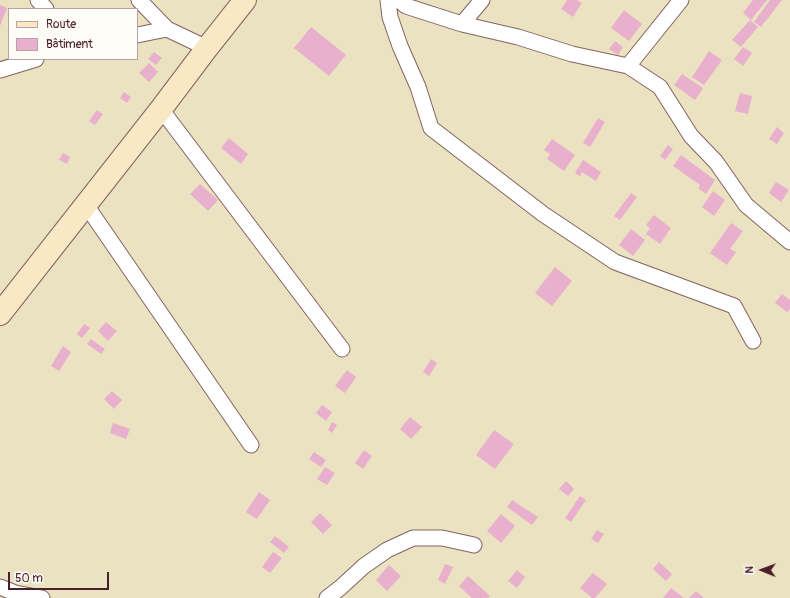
<!DOCTYPE html>
<meta charset="utf-8">
<style>
body{margin:0}
#map{position:relative;width:790px;height:598px;overflow:hidden;background:#ebe2c2;font-family:Pangolin,sans-serif}
canvas{display:block}
.legend{position:absolute;left:8px;top:8px;width:130px;height:52px;box-sizing:border-box;background:#fdfcf7;border:1px solid #b5a4a5;margin:0;padding:5px 7px;list-style:none;font-size:12px;color:#4a1f2b}
.legend li{display:flex;align-items:center;gap:8px;height:20px}
.legend b{width:20px;border:1px solid #b5a4a5}
.north{position:absolute;left:742px;top:550px;width:40px;height:40px;-webkit-text-stroke:3px #fdfcf7;paint-order:stroke;rotate:271deg;font-size:11px;font-weight:700;line-height:16px;text-align:center;color:#4a1f2b}
.north::after{content:'';display:block;margin:auto;width:14px;height:18px;background:#4a1f2b;clip-path:polygon(50% 0,100% 100%,50% 72%,0 100%)}
.scale{position:absolute;left:8px;top:572px;width:101px;height:18px;box-sizing:border-box;border:2px solid #4a1f2b;border-top:0;padding-left:5px;font-size:12px;line-height:14px;white-space:nowrap;color:#4a1f2b;-webkit-text-stroke:3px #fdfcf7;paint-order:stroke}
</style>
<div id="map">
<canvas width="790" height="598"></canvas>
<ul class="legend">
<li><b style="height:5px;background:#fae7c3"></b>Route</li>
<li><b style="height:11px;background:#e8b0cd"></b>Bâtiment</li>
</ul>
<div class="north">N</div>
<div class="scale">50 m</div>
</div>
<script>
const context = document.querySelector('canvas').getContext('2d');
context.lineJoin = 'round';
function fill(path, color) { context.fillStyle = color; context.fill(path, 'evenodd'); }
const toPath = rows => new Path2D(rows.map(r => 'M' + r).join(''));
function trace(path, color, width, dash) { context.strokeStyle = color; context.lineWidth = width; context.lineCap = dash ? 'butt' : 'round'; context.setLineDash(dash || []); context.stroke(path); }
const building = toPath([
 [567,0,577,0,582,3,573,17,561,9],
 [753,0,767,0,751,20,743,13],
 [770,0,782,0,761,27,754,22],
 [0,5,7,8,0,26],
 [624,10,642,24,629,41,611,28],
 [750,20,758,27,741,47,732,40],
 [311,27,346,55,329,76,294,48],
 [615,41,623,47,618,55,609,49],
 [743,47,752,53,743,66,734,59],
 [709,51,722,60,704,85,692,77],
 [154,52,162,58,156,65,148,59],
 [149,63,158,72,149,82,139,73],
 [682,74,703,88,695,100,674,85],
 [124,92,131,97,127,103,120,98],
 [740,93,752,96,748,114,735,111],
 [97,110,103,114,95,125,89,121],
 [598,118,605,122,590,147,583,143],
 [777,127,784,133,777,144,769,139],
 [229,138,248,154,241,164,221,148],
 [552,139,575,155,564,171,547,159,550,154,544,150],
 [668,145,673,149,665,160,660,156],
 [63,153,70,157,67,164,59,160],
 [681,155,715,180,706,194,698,188,700,185,673,166],
 [583,160,601,172,596,181,582,172,580,176,575,173],
 [776,182,789,190,781,202,769,193],
 [200,184,218,200,208,211,190,194],
 [713,191,725,200,714,216,702,207],
 [631,193,637,197,620,220,614,216],
 [654,215,671,228,660,244,646,234,650,228,646,225],
 [731,223,743,231,730,249,736,252,727,265,710,253],
 [631,229,645,240,633,256,619,245],
 [555,267,572,281,552,306,535,293],
 [782,294,790,300,790,309,787,312,775,303],
 [106,322,117,331,108,341,98,331],
 [84,324,90,328,82,338,77,334],
 [91,339,105,349,101,354,87,344],
 [63,346,71,352,59,371,51,366],
 [431,359,437,363,429,376,423,372],
 [347,370,356,377,345,393,335,386],
 [112,391,122,400,114,409,104,399],
 [322,405,332,412,326,421,316,413],
 [410,417,422,427,411,439,400,429],
 [332,422,337,425,332,433,328,430],
 [113,423,130,429,126,439,110,433],
 [494,430,514,444,495,469,476,455],
 [364,450,372,456,363,469,355,463],
 [314,452,326,460,321,467,309,459],
 [325,467,335,473,327,485,317,479],
 [566,481,574,489,568,496,559,489],
 [259,492,270,500,257,519,246,512],
 [580,496,586,500,571,522,565,518],
 [512,500,538,517,532,525,507,507],
 [320,513,332,525,323,534,311,522],
 [501,514,515,526,501,543,487,531],
 [597,530,604,534,598,543,591,539],
 [275,536,289,547,284,553,270,542],
 [273,552,282,558,270,573,262,567],
 [659,562,672,574,666,581,653,569],
 [445,564,453,567,445,584,438,580],
 [389,565,401,576,387,591,376,580],
 [517,570,525,577,517,588,508,581],
 [593,573,607,584,595,598,592,598,580,588],
 [468,576,490,596,488,598,472,598,459,586],
 [671,588,684,598,663,598],
 [696,591,704,598,689,598]
]);
const minor = toPath([
 [38,0,46,9],
 [139,0,167,29,207,48],
 [388,0,390,17,400,46,418,87,431,128,543,214,615,262,734,306,753,341],
 [399,0,406,6,462,24,518,37,572,54,628,66,660,87,691,136,716,162,746,205,790,242],
 [462,24,482,0],
 [137,35,167,29],
 [628,66,681,0],
 [0,70,36,59],
 [161,109,342,349],
 [86,205,251,445],
 [0,587,15,593,42,598],
 [327,598,340,588,364,566,387,550,413,538,442,538,474,545]
]);
const secondary = toPath([
 [0,314,161,109,207,48,245,0]
]);
fill(building, '#e8b0cd');
trace(minor, '#826360', 17);
trace(secondary, '#826360', 24);
trace(minor, '#fff', 15);
trace(secondary, '#fae7c3', 22);
</script>
